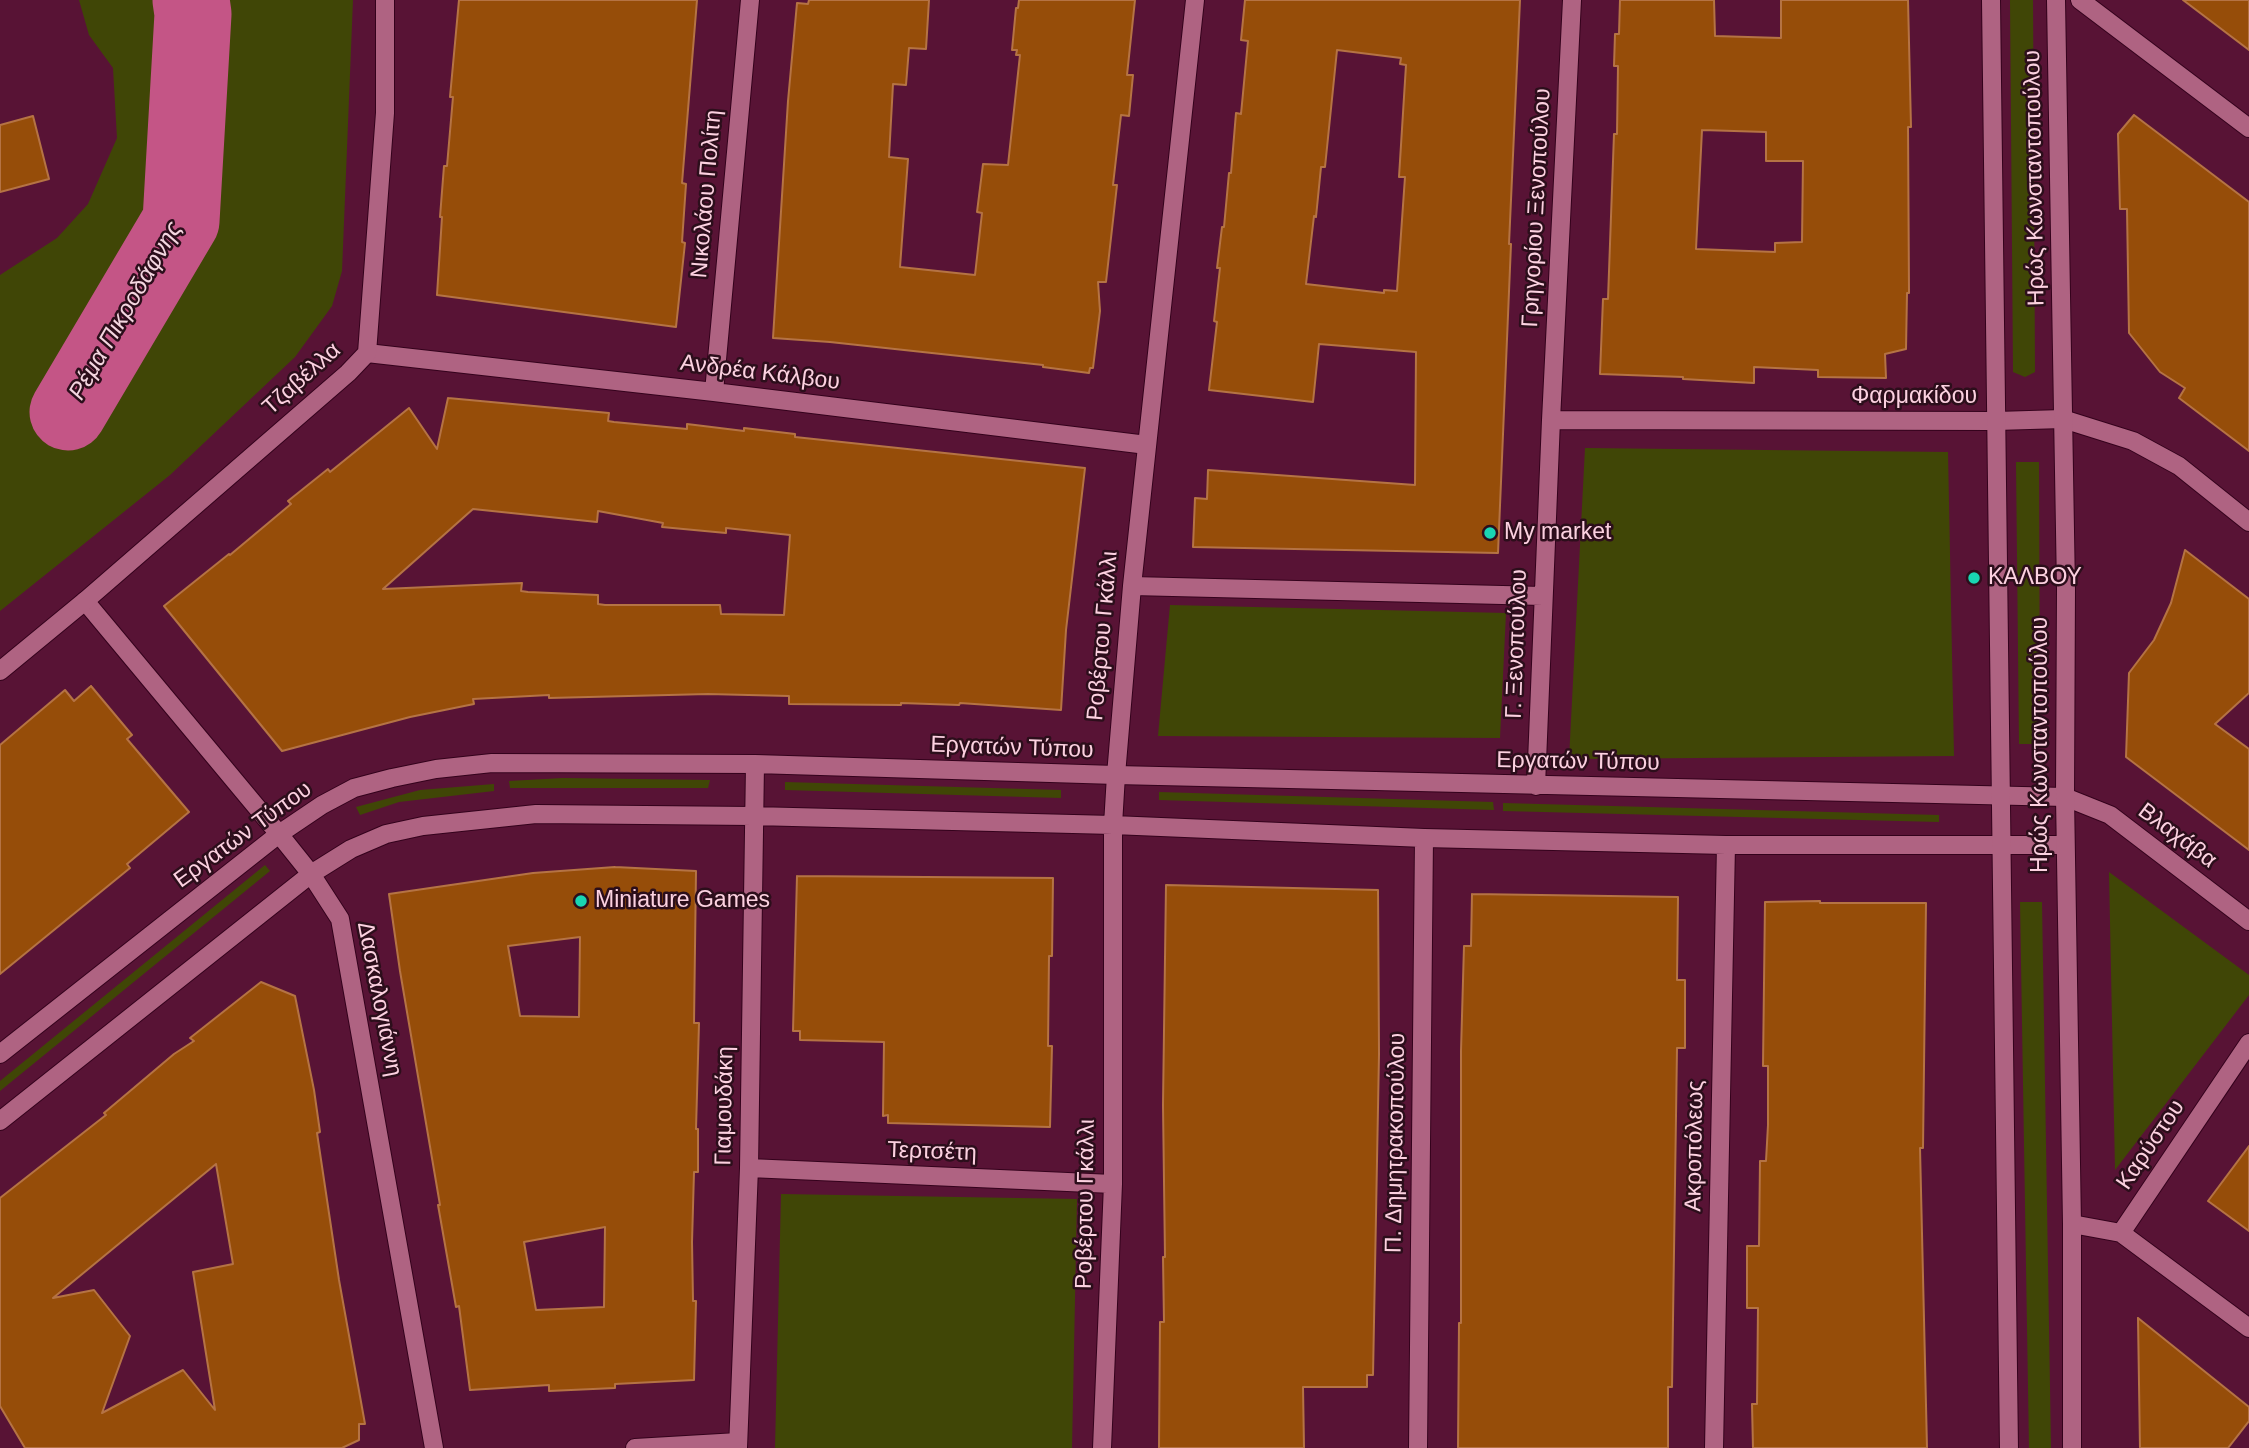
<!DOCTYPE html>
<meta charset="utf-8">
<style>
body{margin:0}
canvas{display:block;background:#581335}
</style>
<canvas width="2249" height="1448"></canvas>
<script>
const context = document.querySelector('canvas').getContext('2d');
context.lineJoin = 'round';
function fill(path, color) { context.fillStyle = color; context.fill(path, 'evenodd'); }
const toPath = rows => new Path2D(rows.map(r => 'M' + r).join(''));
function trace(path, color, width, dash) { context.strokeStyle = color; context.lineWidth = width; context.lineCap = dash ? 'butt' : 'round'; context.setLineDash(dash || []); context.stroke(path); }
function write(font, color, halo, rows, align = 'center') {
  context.font = font + ' Helvetica,sans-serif'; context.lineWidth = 5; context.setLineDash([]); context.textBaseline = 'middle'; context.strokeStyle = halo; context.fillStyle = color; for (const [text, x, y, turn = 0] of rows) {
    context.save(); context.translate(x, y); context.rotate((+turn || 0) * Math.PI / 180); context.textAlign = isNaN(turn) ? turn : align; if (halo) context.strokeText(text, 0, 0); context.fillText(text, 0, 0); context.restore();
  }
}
const green = toPath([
 [79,0,353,0,342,271,332,306,295,357,170,475,0,611,0,275,57,238,88,204,117,138,113,68,89,35],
 [2010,0,2033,0,2035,372,2025,377,2013,372],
 [1585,448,1948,452,1954,756,1569,759],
 [2016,462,2039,462,2040,744,2019,744],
 [1170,605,1506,613,1500,738,1158,736],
 [563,778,710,780,708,788,510,788,509,781],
 [785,782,1061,790,1061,798,785,790],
 [494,784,494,791,399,802,360,815,356,807,420,790],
 [1159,792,1493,802,1494,810,1159,800],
 [1503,803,1939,815,1939,822,1503,811],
 [265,865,270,871,0,1091,0,1081],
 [2109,872,2249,975,2249,995,2115,1170],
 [2020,902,2042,902,2051,1448,2029,1448],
 [781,1194,1077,1199,1072,1448,775,1448]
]);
const river = toPath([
 [68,412,181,221,193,14,191,0]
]);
const building = toPath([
 [459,0,697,0,682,183,686,184,682,242,685,243,676,327,437,295,442,217,440,217,444,166,447,166,453,97,450,97,459,0],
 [809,0,929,0,926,49,909,48,906,85,893,84,889,157,908,159,900,267,975,275,982,213,977,212,983,164,1008,165,1020,55,1016,55,1017,50,1012,50,1016,8,1018,8,1019,0,1135,0,1127,75,1133,75,1129,116,1121,115,1113,185,1117,185,1106,282,1098,282,1100,311,1093,368,1090,368,1089,373,1043,367,1043,365,830,342,773,338,788,101,797,3,808,4,809,0],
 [1245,0,1520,0,1509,244,1511,244,1498,553,1193,547,1195,498,1207,499,1208,470,1415,485,1416,352,1319,344,1313,402,1209,390,1217,322,1214,321,1220,268,1217,268,1222,227,1224,227,1229,173,1231,173,1236,113,1241,114,1248,41,1241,40,1245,0],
 [1337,50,1401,58,1400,64,1406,65,1399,177,1405,177,1397,291,1384,290,1384,293,1306,284,1314,216,1316,217,1321,167,1325,167,1337,50],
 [1620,0,1714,0,1715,36,1781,38,1781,0,1908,0,1911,127,1908,127,1909,293,1907,293,1906,349,1885,354,1886,378,1818,377,1818,370,1754,367,1754,383,1683,379,1683,377,1600,374,1603,299,1608,299,1614,134,1617,134,1618,66,1614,66,1615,34,1619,34,1620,0],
 [1702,130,1766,132,1766,161,1803,161,1802,242,1775,243,1775,252,1696,249,1702,130],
 [2183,0,2249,0,2249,50,2183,0],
 [2134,115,2249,202,2249,451,2179,398,2185,388,2160,372,2129,333,2127,209,2120,209,2118,134,2134,115],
 [33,116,49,179,0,192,0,125,33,116],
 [448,398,609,413,608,421,614,422,687,429,687,424,744,431,744,428,795,434,795,437,1085,468,1066,630,1061,710,960,703,959,705,901,703,901,705,789,704,789,696,708,694,549,698,549,695,473,699,474,704,410,717,282,751,164,606,229,554,230,555,291,504,288,501,328,469,330,472,409,408,437,449,448,398],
 [473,509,597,522,598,511,663,523,662,527,726,533,726,528,790,535,784,615,721,614,720,605,605,605,598,604,598,595,528,592,521,591,522,583,383,589,473,509],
 [2185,550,2249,599,2249,693,2215,724,2249,749,2249,850,2126,757,2129,673,2154,640,2171,603,2185,550],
 [91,686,132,735,127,739,189,812,127,864,130,868,0,974,0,745,65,690,74,701,91,686],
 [615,867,696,871,694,1023,699,1023,696,1129,698,1129,698,1172,694,1172,692,1242,693,1301,696,1301,694,1380,615,1384,615,1388,549,1391,549,1385,470,1390,459,1306,456,1307,438,1205,440,1205,400,971,389,894,533,873,615,867],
 [580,937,579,1017,520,1016,508,946,580,937],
 [605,1227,604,1307,536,1310,524,1242,605,1227],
 [797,876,1053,878,1052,956,1049,956,1048,1046,1052,1046,1050,1127,888,1123,888,1115,883,1116,884,1042,800,1040,800,1031,793,1031,797,876],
 [1166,885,1378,890,1379,1054,1373,1375,1367,1375,1367,1387,1303,1387,1304,1448,1159,1448,1160,1322,1164,1322,1163,1257,1165,1257,1163,1105,1166,885],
 [1472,894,1678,897,1677,980,1685,980,1685,1048,1677,1048,1672,1387,1668,1387,1668,1448,1458,1448,1459,1323,1461,1323,1461,1051,1464,946,1471,946,1472,894],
 [1820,901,1820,903,1926,903,1923,1148,1920,1148,1927,1448,1753,1448,1752,1404,1757,1404,1758,1308,1747,1308,1747,1246,1759,1246,1760,1161,1766,1161,1768,1125,1768,1066,1763,1066,1765,902,1820,901],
 [261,982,295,996,314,1090,320,1132,317,1133,339,1280,365,1424,359,1424,359,1440,342,1448,25,1448,0,1406,0,1198,106,1115,104,1113,174,1054,194,1041,190,1038,261,982],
 [216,1164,233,1264,193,1272,215,1410,183,1370,102,1413,130,1336,94,1290,53,1298,216,1164],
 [2249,1146,2249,1231,2208,1201,2249,1146],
 [2138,1318,2249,1407,2249,1421,2228,1448,2140,1448,2138,1318]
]);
const minor = toPath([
 [2080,0,2249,128],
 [367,353,714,392,1147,445],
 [714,392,750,0],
 [1551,420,1996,421,2063,419,2133,441,2179,466,2249,522],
 [1132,586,1543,596],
 [85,601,279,834,311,874,340,919,434,1448],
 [1536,786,1551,420,1572,0],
 [0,1054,279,834,322,805,354,788,392,778,436,769,492,763,755,764,1116,775,2065,797,2110,815,2249,921],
 [0,1121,311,874,351,849,386,834,423,826,536,814,753,816,1113,825,1424,838,1726,845,2065,845],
 [749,1168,1113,1184],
 [2072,1224,2121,1233,2249,1043],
 [2121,1233,2249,1328],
 [635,1448,738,1442],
 [738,1448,749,1168,755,764],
 [1102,1448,1113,1184,1113,825,1116,775,1132,586,1195,0],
 [1418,1448,1424,838],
 [1714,1448,1726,845]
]);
const tertiary = toPath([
 [1991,0,2009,1448],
 [2056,0,2066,589,2065,797,2072,1224,2072,1448],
 [0,671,85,601,348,373,367,353,385,113,385,0]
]);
const markers = [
 [1490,533,7,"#19d5b2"],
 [1974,578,7,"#19d5b2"],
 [581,901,7,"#19d5b2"]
];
const streetNames = [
 ["Ηρώς Κωνσταντοπούλου",2035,178,-91],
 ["Νικολάου Πολίτη",707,194,-85],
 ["Γρηγορίου Ξενοπούλου",1537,208,-87],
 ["Ανδρέα Κάλβου",760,373,7],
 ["Τζαβέλλα",302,379,-42],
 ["Φαρμακίδου",1914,397],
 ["Ροβέρτου Γκάλλι",1103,636,-85],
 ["Γ. Ξενοπούλου",1517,644,-88],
 ["Ηρώς Κωνσταντοπούλου",2041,745,-90],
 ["Εργατών Τύπου",1012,748,2],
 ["Εργατών Τύπου",1578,762,1],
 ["Εργατών Τύπου",243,835,-36],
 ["Βλαχάβα",2177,836,37],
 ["Δασκαλογιάννη",379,999,79],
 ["Γιαμουδάκη",725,1106,-89],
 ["Π. Δημητρακοπούλου",1396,1143,-89],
 ["Καρύστου",2151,1145,-56],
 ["Ακροπόλεως",1695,1146,-89],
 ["Τερτσέτη",932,1152,2],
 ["Ροβέρτου Γκάλλι",1086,1204,-89]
];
const poiNames = [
 ["My market",1504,533],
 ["ΚΑΛΒΟΥ",1988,578],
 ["Miniature Games",595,901]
];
const waterNames = [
 ["Ρέμα Πικροδάφνης",126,311,-60]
];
fill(green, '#404606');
trace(river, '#c45586', 77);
fill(building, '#964d09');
trace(building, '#b57344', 2);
trace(minor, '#34021c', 20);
trace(tertiary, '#34021c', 20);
trace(minor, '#af6382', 18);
trace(tertiary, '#af6382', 18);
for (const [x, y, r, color] of markers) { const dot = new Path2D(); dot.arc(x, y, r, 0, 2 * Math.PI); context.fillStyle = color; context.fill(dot); trace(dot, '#2c0e1b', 2.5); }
write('23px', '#fcd1e0', '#2c0e1b', streetNames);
write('23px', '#fcd1e0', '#2c0e1b', poiNames, 'left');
write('italic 24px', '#f4d6e0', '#2c0e1b', waterNames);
</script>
